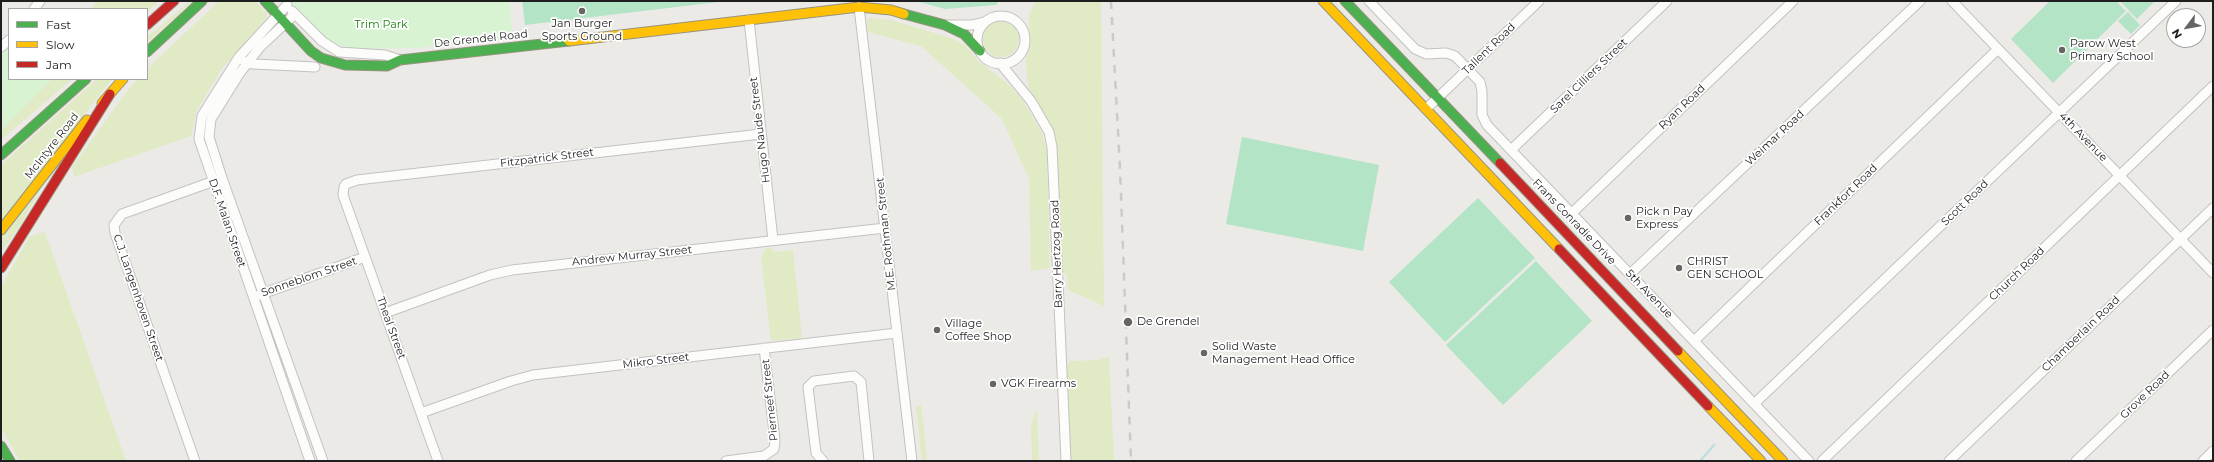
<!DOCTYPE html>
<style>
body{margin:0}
#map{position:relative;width:2214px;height:462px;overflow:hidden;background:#eceae7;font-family:Montserrat,sans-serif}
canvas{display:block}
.frame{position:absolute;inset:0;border:2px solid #1e1e1e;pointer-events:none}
.legend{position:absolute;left:8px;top:8px;width:140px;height:72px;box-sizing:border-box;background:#fff;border:1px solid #a5a5a5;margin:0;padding:5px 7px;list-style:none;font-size:12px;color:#1e1e1e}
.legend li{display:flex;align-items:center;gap:8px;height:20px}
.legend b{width:20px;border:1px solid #a5a5a5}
.north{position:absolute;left:2166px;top:8px;width:40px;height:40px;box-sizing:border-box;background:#fff;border:1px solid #a5a5a5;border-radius:50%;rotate:238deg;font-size:11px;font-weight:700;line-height:16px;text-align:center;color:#1e1e1e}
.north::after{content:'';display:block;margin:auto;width:14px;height:18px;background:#666564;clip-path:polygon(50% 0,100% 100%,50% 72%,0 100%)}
</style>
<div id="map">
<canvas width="2214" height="462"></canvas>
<div class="frame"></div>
<ul class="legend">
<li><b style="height:5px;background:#4caf50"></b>Fast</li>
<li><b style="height:5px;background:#ffc107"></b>Slow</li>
<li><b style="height:5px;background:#c62828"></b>Jam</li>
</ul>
<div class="north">N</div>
</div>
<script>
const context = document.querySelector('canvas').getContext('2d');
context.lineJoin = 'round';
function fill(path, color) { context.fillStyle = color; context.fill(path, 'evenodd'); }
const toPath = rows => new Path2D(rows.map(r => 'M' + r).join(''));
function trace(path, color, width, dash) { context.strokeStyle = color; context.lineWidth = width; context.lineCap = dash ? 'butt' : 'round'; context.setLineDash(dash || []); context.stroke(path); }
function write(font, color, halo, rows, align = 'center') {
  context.font = font + ' Montserrat,sans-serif'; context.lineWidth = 3.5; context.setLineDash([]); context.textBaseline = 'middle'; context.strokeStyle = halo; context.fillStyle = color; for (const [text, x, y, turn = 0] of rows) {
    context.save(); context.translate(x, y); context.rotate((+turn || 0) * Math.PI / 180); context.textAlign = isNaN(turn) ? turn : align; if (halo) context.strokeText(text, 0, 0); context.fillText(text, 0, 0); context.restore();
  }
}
const grass = toPath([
 [97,1,159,1,147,12,147,9,91,9],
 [190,1,193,1,147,43,147,37],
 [219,1,255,1,267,14,266,19,223,67,197,110,191,136,74,177,72,167,77,160,130,87,138,79,147,79,149,67],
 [1035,1,1101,1,1104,306,1068,290,1067,274,1063,273,1056,139,1054,131,1029,88,1027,80,1026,61,1029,43,1029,16],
 [869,18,891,20,954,39,966,46,979,62,1006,82,1023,101,1041,131,1047,150,1050,268,1031,271,1029,179,1002,119,921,46,868,32,867,21],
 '983 39a18 18 0 1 1 36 0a18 18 0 1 1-36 0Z',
 [52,79,72,79,1,140,1,130],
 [97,79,112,79,1,221,1,165],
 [44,183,21,224,1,252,1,239],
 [45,232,126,461,20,461,1,428,1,287,30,236],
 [766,248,771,248,775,252,793,250,802,338,771,341,761,257],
 [1109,356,1114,461,1069,461,1066,367,1070,361,1099,360],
 [921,405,923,420,927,461,922,461,916,406],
 [1035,411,1037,411,1039,461,1032,461,1031,425]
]);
const park = toPath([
 [290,1,509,1,513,37,418,48,350,49,326,38],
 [8,49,9,79,52,79,1,130,1,55]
]);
const pitch = toPath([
 [522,1,727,1,525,25],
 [916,1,999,1,996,5,945,9],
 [2050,1,2116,1,2126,11,2053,83,2011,39],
 [2120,1,2155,1,2137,19],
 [2128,12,2140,25,2131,34,2118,21],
 [1242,137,1379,165,1363,251,1226,224],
 [1478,198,1535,258,1445,342,1389,282],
 [1536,261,1592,321,1503,405,1446,345]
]);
const stream = toPath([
 [1700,461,1714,445]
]);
const street = toPath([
 [1369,1,1415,49,1426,54,1446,53,1455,56,1480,82,1482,91,1482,115,1487,125,1809,461],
 [1952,1,2213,273],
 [287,5,239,57,202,116,199,139,310,461],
 [859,7,912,461],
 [34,9,40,1],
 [292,11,322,41,339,52,385,55,400,60],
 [295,14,260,47,239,74,211,119,209,137,222,178,323,461],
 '977 40a24 24 0 1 1 48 0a24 24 0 1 1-48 0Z',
 [749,20,773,240],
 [948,25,972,25,984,22],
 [1,47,9,40],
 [244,61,247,63,254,64,315,67],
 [1000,63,1031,101,1049,132,1052,147,1066,461],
 [1426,109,1539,1],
 [1511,150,1667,1],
 [1572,213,1793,1],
 [1630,274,1920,1],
 [259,295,365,257],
 [385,313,490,275,512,270,885,228],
 [1694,341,1998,49],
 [1754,404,2176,1],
 [421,413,511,381,533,375,897,333],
 [195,461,115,233,114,225,122,214,217,180],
 [438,461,343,195,344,187,346,184,357,180,761,134],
 [726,461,764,456,774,449,775,440,764,348],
 [823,461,816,453,808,387,814,381,854,376,861,382,869,461],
 [1822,461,2213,86],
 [1949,461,2213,208],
 [2076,461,2213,330],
 [2203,461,2213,451]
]);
const fast = toPath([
 [265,1,311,51,321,58,345,65,387,66,400,60,569,41],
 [1345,1,1500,163],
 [904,14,945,25,964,34,980,51],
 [147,52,202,1],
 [1,155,86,79],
 [1,446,10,461]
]);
const slow = toPath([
 [1323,1,1559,249],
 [569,41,859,7,891,10,904,14],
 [102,103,123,79],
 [1,230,87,120],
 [1678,351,1783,461],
 [1708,406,1761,461]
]);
const jam = toPath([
 [147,25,174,1],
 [1500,163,1678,351],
 [1559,249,1708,406],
 [1,268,110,94]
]);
const rail = toPath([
 [1111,1,1120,169,1131,461]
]);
const markers = [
 [582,11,4,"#666564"],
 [2062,50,4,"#666564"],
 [1628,218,4,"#666564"],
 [1679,268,4,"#666564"],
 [1128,322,5,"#666564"],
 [937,330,4,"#666564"],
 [1204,353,4,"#666564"],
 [993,384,4,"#666564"]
];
const poiNames = [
 ["Jan Burger",582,24,"center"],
 ["Sports Ground",582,37,"center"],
 ["Parow West",2070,44],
 ["Primary School",2070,57],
 ["Pick n Pay",1636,212],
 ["Express",1636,225],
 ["CHRIST",1687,262],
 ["GEN SCHOOL",1687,275],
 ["De Grendel",1137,322],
 ["Village",945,324],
 ["Coffee Shop",945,337],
 ["Solid Waste",1212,347],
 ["Management Head Office",1212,360],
 ["VGK Firearms",1001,384]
];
const parkNames = [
 ["Trim Park",381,25]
];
const streetNames = [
 ["De Grendel Road",481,39,-6],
 ["Tallent Road",1489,49,-44],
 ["Sarel Cilliers Street",1589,76,-44],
 ["Ryan Road",1682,107,-44],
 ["Hugo Naude Street",760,130,-97],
 ["4th Avenue",2083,137,46],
 ["Weimar Road",1775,138,-43],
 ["McIntyre Road",52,146,-52],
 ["Fitzpatrick Street",547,158,-7],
 ["Frankfort Road",1846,195,-44],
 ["Scott Road",1965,203,-44],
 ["Frans Conradie Drive",1574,222,46],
 ["D.F. Malan Street",227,223,71],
 ["M.E. Rothman Street",886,234,-96],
 ["Barry Hertzog Road",1057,254,-92],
 ["Andrew Murray Street",632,256,-6],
 ["Church Road",2017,274,-44],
 ["Sonneblom Street",309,277,-19],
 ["5th Avenue",1649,294,46],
 ["C.J. Langenhoven Street",138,298,71],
 ["Theal Street",391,328,70],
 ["Chamberlain Road",2081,334,-44],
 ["Mikro Street",656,361,-7],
 ["Grove Road",2145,395,-44],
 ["Pierneef Street",770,400,-96]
];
fill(grass, '#e0eac5');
fill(park, '#d8f3d2');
fill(pitch, '#b2e4c5');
trace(stream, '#bae0e0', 2.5);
trace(street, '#c3c2c1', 11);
trace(fast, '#97947e', 11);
trace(slow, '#97947e', 11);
trace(jam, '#97947e', 11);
trace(street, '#fcfcfb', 9);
trace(fast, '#4caf50', 9);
trace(slow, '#ffc107', 9);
trace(jam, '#c62828', 9);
trace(rail, '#cacac9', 2.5, [8, 8]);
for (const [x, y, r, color] of markers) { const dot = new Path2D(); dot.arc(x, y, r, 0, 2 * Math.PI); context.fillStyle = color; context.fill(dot); trace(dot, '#fff', 1.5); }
write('11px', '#1e1e1e', '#fff', poiNames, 'left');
write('11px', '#177e0b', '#fff', parkNames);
write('11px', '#1e1e1e', '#fff', streetNames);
</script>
